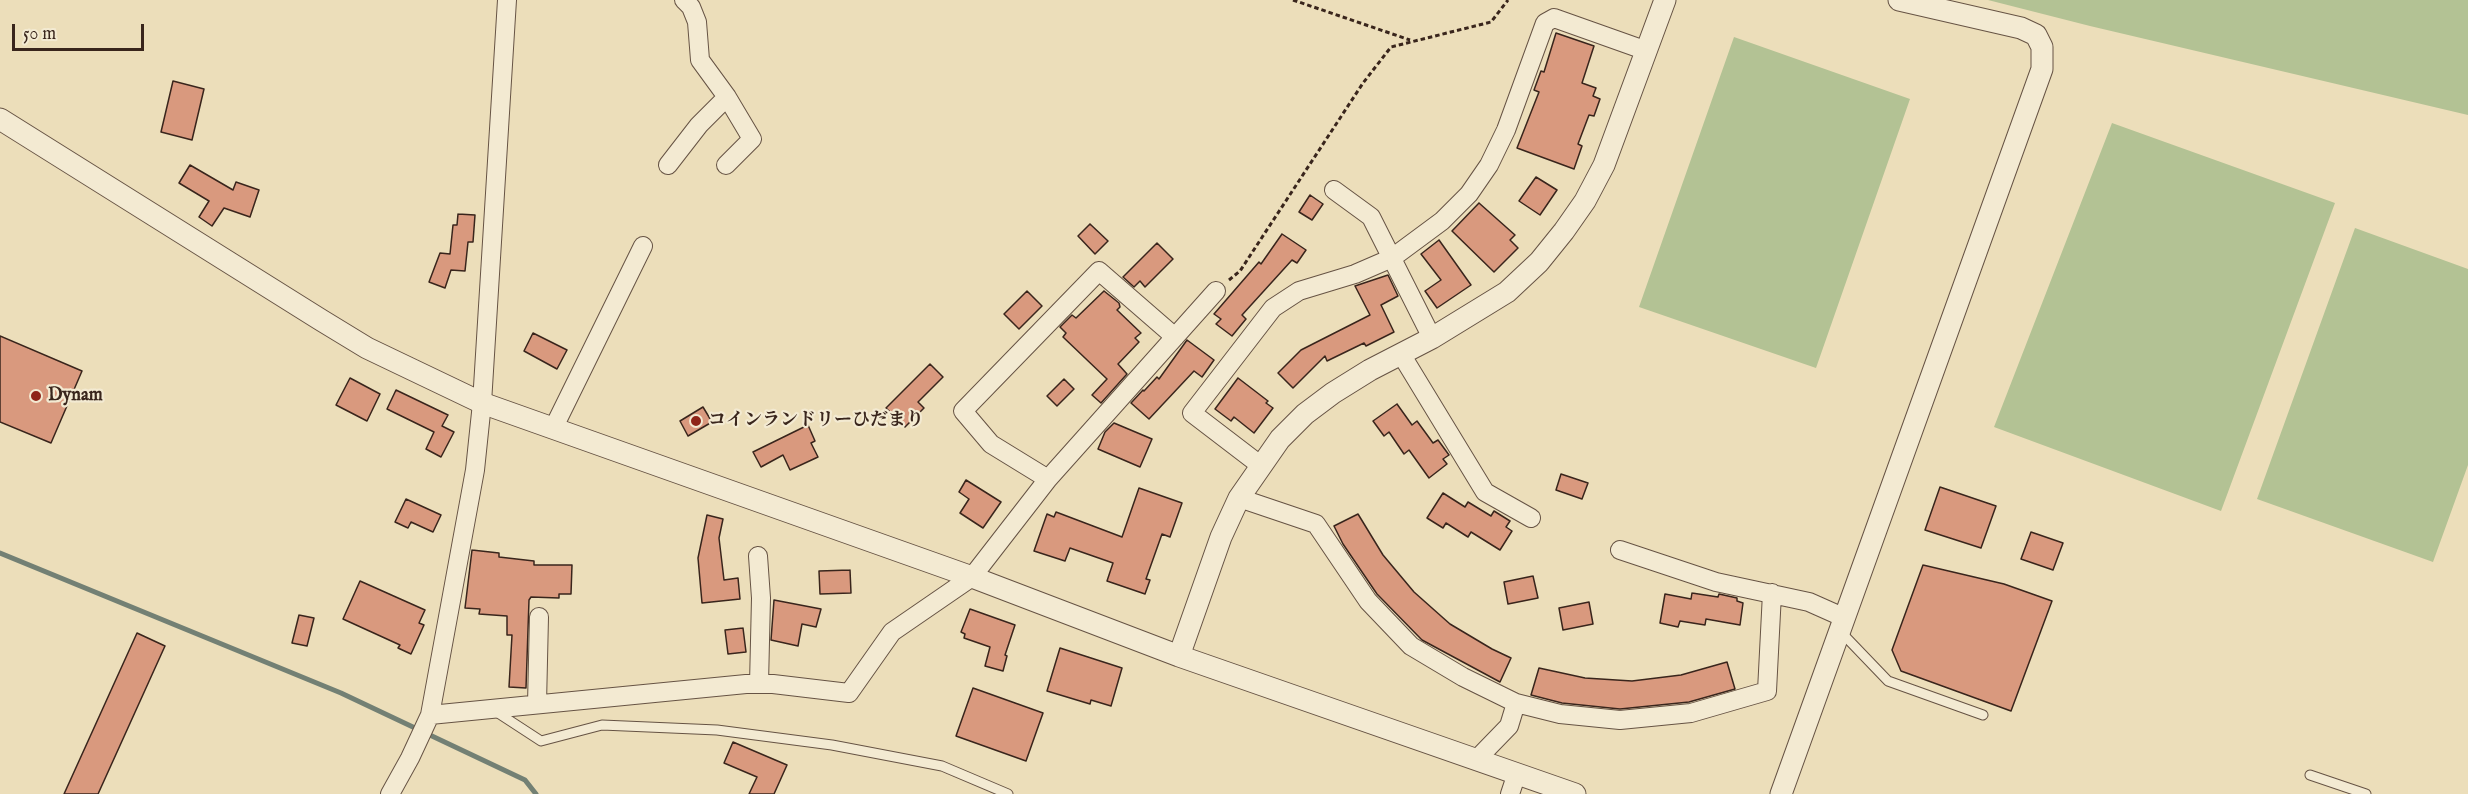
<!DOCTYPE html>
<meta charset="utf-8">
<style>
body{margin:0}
#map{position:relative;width:2468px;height:794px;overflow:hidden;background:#ecdeba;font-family:"IM FELL English",serif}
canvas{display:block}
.scale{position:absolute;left:12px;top:24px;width:132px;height:27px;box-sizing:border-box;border:3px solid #39251c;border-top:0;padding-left:8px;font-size:18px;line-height:21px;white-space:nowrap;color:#39251c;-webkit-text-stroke:4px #f3ead2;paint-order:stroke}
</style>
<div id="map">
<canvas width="2468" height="794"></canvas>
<div class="scale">50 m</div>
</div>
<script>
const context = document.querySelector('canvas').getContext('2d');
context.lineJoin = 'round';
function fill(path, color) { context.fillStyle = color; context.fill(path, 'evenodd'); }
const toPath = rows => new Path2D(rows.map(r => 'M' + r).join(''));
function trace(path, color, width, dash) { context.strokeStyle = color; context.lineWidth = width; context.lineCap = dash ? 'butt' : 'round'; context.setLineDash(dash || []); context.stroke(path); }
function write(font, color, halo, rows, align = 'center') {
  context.font = font + ' "IM FELL English","Noto Serif JP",serif'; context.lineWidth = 4.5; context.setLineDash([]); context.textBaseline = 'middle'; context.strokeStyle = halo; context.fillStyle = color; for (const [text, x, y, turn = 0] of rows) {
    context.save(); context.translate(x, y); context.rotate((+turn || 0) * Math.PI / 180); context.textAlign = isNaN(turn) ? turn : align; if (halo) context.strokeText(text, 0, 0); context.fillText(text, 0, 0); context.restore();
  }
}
const green = toPath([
 [1988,0,2468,0,2468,115,2090,26],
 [1734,37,1910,99,1816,368,1639,307],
 [2112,123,2335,203,2221,511,1994,427],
 [2355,228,2468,269,2468,465,2433,562,2257,499]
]);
const stream = toPath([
 [0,553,341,693,525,780,536,794]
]);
const building = toPath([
 [1556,33,1594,46,1582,83,1596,88,1593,96,1600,99,1594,116,1589,115,1578,144,1582,146,1574,169,1517,148,1539,92,1534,90,1541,71,1544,72,1556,33],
 [173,81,204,89,192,140,161,132,173,81],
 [190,165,233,190,236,182,259,190,250,217,224,208,212,226,199,217,209,201,179,183,190,165],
 [1536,177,1557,190,1540,215,1519,201,1536,177],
 [1310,195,1323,204,1312,220,1299,212,1310,195],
 [1479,203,1515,235,1510,240,1518,248,1494,272,1452,231,1479,203],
 [458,214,475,215,473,242,468,242,465,271,451,270,445,288,429,282,440,253,450,254,453,225,457,225,458,214],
 [1090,224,1108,241,1095,254,1078,236,1090,224],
 [1282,234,1306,250,1297,263,1292,260,1242,315,1246,319,1232,336,1216,324,1221,319,1214,314,1259,262,1261,264,1282,234],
 [1439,240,1471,285,1437,308,1425,291,1441,280,1421,254,1439,240],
 [1157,243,1173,259,1145,287,1140,281,1134,287,1123,277,1157,243],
 [1388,275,1398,296,1381,305,1394,332,1366,346,1364,343,1327,361,1325,356,1293,388,1278,373,1301,350,1370,315,1355,286,1388,275],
 [1027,291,1042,306,1019,329,1004,314,1027,291],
 [1104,291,1119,303,1120,307,1117,310,1141,333,1135,338,1139,342,1118,364,1127,374,1101,403,1092,395,1107,379,1063,337,1066,333,1060,327,1072,315,1076,318,1104,291],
 [533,333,567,350,557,369,524,351,533,333],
 [0,336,82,371,51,443,0,422,0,336],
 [1187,340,1214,360,1202,377,1194,371,1149,419,1131,403,1143,390,1144,391,1157,377,1159,379,1187,340],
 [930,364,943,377,918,402,924,408,905,427,886,408,930,364],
 [350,378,380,394,367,421,336,405,350,378],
 [1238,378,1268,401,1266,403,1273,408,1254,433,1234,417,1231,421,1215,409,1238,378],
 [1064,379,1074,389,1057,406,1047,396,1064,379],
 [396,390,448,415,442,426,454,432,441,457,426,449,434,432,387,409,396,390],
 [1397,404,1412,425,1417,421,1433,443,1438,440,1449,455,1443,459,1447,464,1429,478,1409,450,1404,454,1389,432,1384,436,1373,421,1397,404],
 [703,407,712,422,688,436,680,421,703,407],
 [1114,423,1152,439,1140,467,1098,449,1105,432,1114,423],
 [808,425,815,441,811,443,818,457,790,470,783,455,761,467,753,452,808,425],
 [1561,474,1588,483,1582,499,1556,490,1561,474],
 [966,480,1001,502,983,528,960,513,969,499,959,492,966,480],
 [1940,487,1996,506,1981,548,1925,530,1940,487],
 [1139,488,1182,503,1170,537,1162,534,1146,579,1150,580,1145,594,1107,581,1113,563,1070,548,1065,561,1034,551,1047,514,1054,517,1056,512,1122,537,1139,488],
 [1443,493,1465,507,1468,502,1491,516,1494,511,1510,521,1506,527,1512,531,1500,550,1471,532,1468,537,1446,523,1443,528,1427,518,1443,493],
 [406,499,441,515,433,532,411,522,408,528,395,522,406,499],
 [1358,514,1383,555,1414,592,1450,624,1492,649,1511,658,1500,682,1422,640,1377,594,1343,544,1334,526,1358,514],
 [707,515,723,519,719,538,724,580,738,578,740,599,702,603,698,558,707,515],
 [2031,532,2063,543,2053,570,2021,559,2031,532],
 [472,550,499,553,499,557,534,561,534,565,572,565,571,594,559,594,559,598,531,597,529,600,526,688,509,687,512,635,507,635,507,616,479,614,480,609,465,608,472,550],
 [1923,565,2004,584,2052,601,2011,711,1901,671,1892,650,1923,565],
 [850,570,851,593,820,594,819,571,850,570],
 [1533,576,1538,598,1508,604,1504,582,1533,576],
 [360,581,425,610,419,623,424,625,411,654,398,648,400,645,343,619,360,581],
 [1692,593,1718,597,1719,594,1737,598,1737,601,1743,603,1740,625,1706,619,1705,625,1680,621,1678,627,1660,623,1665,594,1691,599,1692,593],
 [774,600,821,609,816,627,802,624,798,646,771,640,774,600],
 [1589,602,1593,624,1563,630,1559,608,1589,602],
 [970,609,1015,625,1005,655,1007,656,1003,671,985,666,990,647,964,638,965,634,961,632,970,609],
 [299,615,314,618,307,646,292,643,299,615],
 [743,628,746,652,728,654,725,630,743,628],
 [137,633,165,646,98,794,64,794,137,633],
 [1060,648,1122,668,1111,706,1091,700,1090,704,1047,691,1060,648],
 [1727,662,1735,689,1689,702,1620,709,1562,703,1531,695,1539,668,1585,678,1632,681,1681,675,1727,662],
 [973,688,1043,713,1026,761,956,736,973,688],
 [733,742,787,765,774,794,749,794,757,777,724,763,733,742]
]);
const path = toPath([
 [1293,0,1410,40],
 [1229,280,1240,271,1363,83,1391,47,1491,22,1508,0]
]);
const service = toPath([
 [1840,631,1888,681,1983,715],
 [495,711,541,741,602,725,717,730,832,745,942,766,1008,794],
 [2310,775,2366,794]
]);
const minor = toPath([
 [684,0,691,7,697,22,700,60,727,97,752,139,726,165],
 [668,165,699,125,727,97],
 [1334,190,1371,217,1432,338],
 [1401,354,1485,492,1531,518],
 [553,429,643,246],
 [1260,465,1192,413,1273,308,1299,291,1355,274,1392,258,1442,221,1469,194,1489,165,1506,130,1545,23,1554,18,1647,51],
 [1048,479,991,444,963,411,1099,271,1175,337],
 [1239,498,1316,524,1368,601,1411,646,1463,677,1516,703,1560,714,1620,720,1691,713,1767,691,1772,593],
 [1620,550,1716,582,1809,602,1845,618],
 [758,556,761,598,759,684],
 [537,704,539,617],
 [430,715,746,684,773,684,849,693,892,632,972,577,1048,479,1216,291],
 [1477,759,1509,726,1516,703],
 [390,794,410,758,430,715,475,470,482,403,507,0],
 [1510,794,1517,773]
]);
const tertiary = toPath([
 [0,119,321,320,367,348,482,403,972,577,1179,656,1575,794],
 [1179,656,1221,537,1239,498,1280,439,1305,414,1333,393,1370,370,1432,338,1507,292,1539,262,1564,231,1585,201,1604,165,1665,0],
 [1781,794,2042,69,2042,47,2036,35,2021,28,1899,0]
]);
const markers = [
 [36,396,6,"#8f2418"],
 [696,421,6,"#8f2418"]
];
const poiNames = [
 ["Dynam",48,396],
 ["コインランドリーひだまり",708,421]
];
fill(green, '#b3c294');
trace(stream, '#738074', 5);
fill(building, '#d9997e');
trace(building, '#39251c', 1.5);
trace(service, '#665344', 11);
trace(minor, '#665344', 20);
trace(tertiary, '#665344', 23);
trace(path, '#39251c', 3, [4.5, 3]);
trace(service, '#f3ead2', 9);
trace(minor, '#f3ead2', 18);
trace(tertiary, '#f3ead2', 21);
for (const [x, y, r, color] of markers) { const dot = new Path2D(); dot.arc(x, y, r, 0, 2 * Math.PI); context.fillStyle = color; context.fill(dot); trace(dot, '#f3ead2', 2); }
write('bold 18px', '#39251c', '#f3ead2', poiNames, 'left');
</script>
